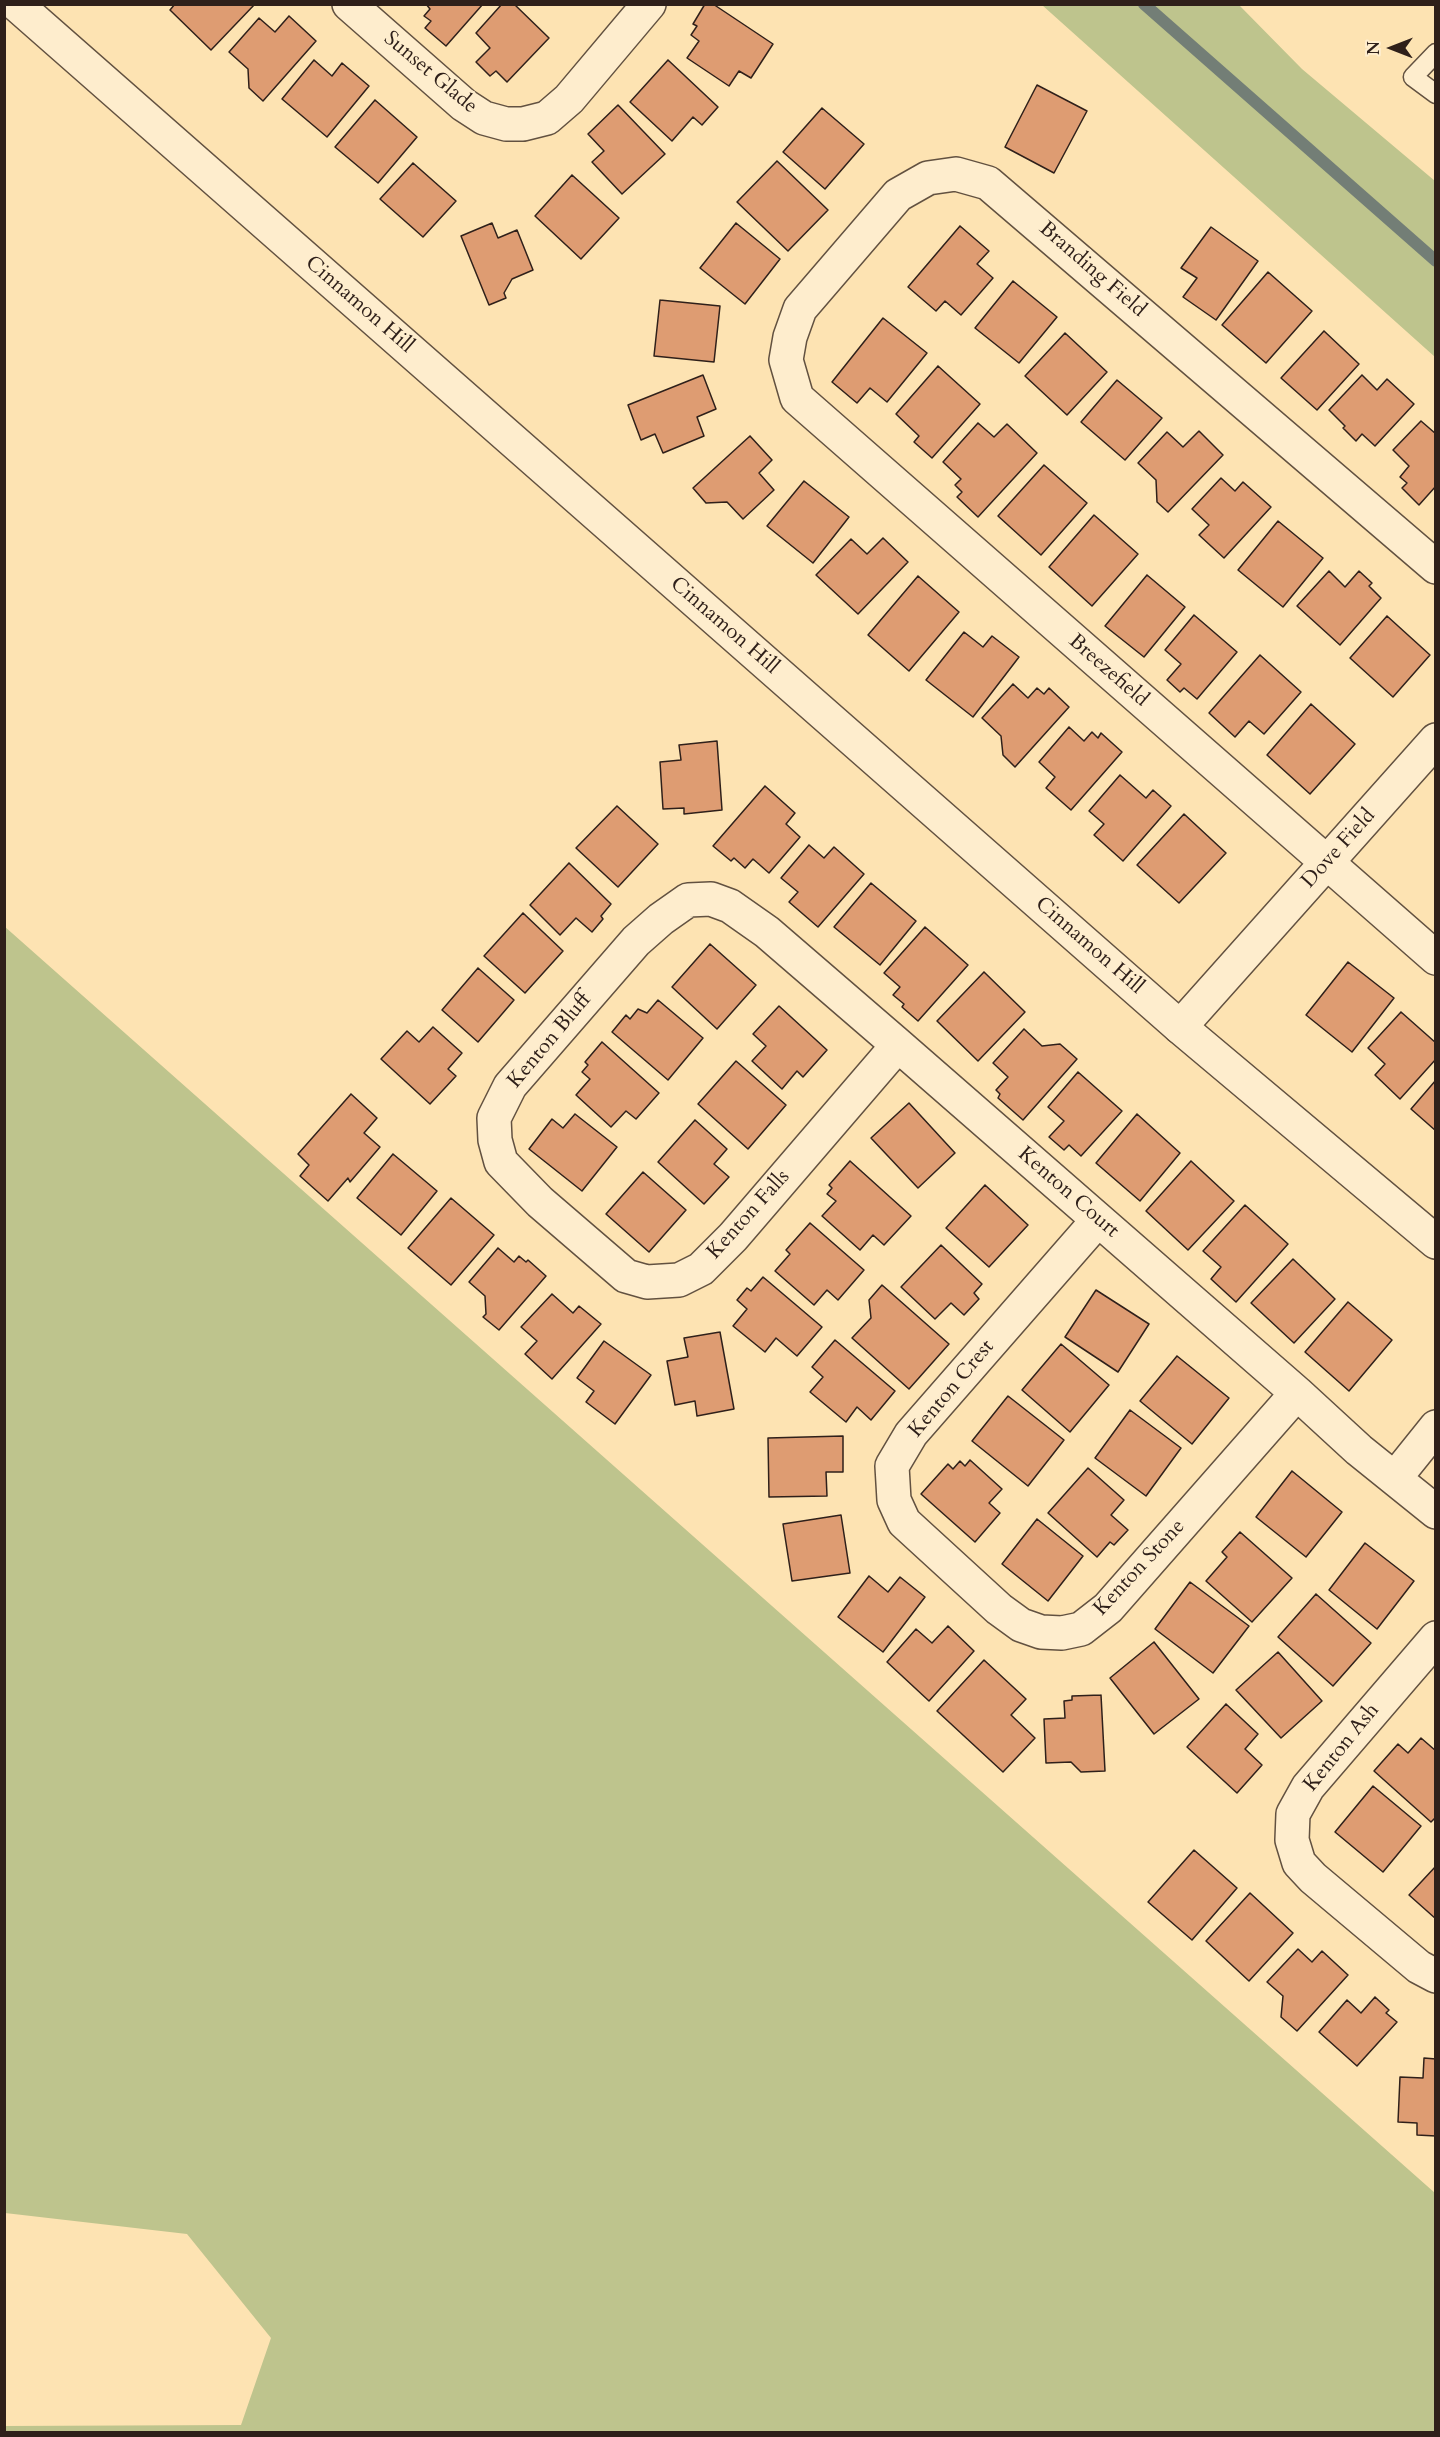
<!DOCTYPE html>
<style>
body{margin:0}
#map{position:relative;width:1440px;height:2437px;overflow:hidden;background:#fde3b2;font-family:Cardo,serif}
canvas{display:block}
.frame{position:absolute;inset:0;border:6px solid #2f201a;pointer-events:none}
.north{position:absolute;left:1362px;top:18px;width:60px;height:60px;-webkit-text-stroke:4px #feedcd;paint-order:stroke;rotate:270deg;font-size:16px;font-weight:700;line-height:24px;text-align:center;color:#2f201a}
.north::after{content:'';display:block;margin:auto;width:21px;height:27px;background:#2f201a;clip-path:polygon(50% 0,100% 100%,50% 72%,0 100%)}
</style>
<div id="map">
<canvas width="1440" height="2437"></canvas>
<div class="frame"></div>
<div class="north">N</div>
</div>
<script>
const context = document.querySelector('canvas').getContext('2d');
context.lineJoin = 'round';
function fill(path, color) { context.fillStyle = color; context.fill(path, 'evenodd'); }
const toPath = rows => new Path2D(rows.map(r => 'M' + r).join(''));
function trace(path, color, width, dash) { context.strokeStyle = color; context.lineWidth = width; context.lineCap = dash ? 'butt' : 'round'; context.setLineDash(dash || []); context.stroke(path); }
function write(font, color, halo, rows, align = 'center') {
  context.font = font + ' Cardo,serif'; context.lineWidth = 5; context.setLineDash([]); context.textBaseline = 'middle'; context.strokeStyle = halo; context.fillStyle = color; for (const [text, x, y, turn = 0] of rows) {
    context.save(); context.translate(x, y); context.rotate((+turn || 0) * Math.PI / 180); context.textAlign = isNaN(turn) ? turn : align; if (halo) context.strokeText(text, 0, 0); context.fillText(text, 0, 0); context.restore();
  }
}
const green = toPath([
 [1042,5,1239,5,1302,69,1435,181,1435,357],
 [4,926,1435,2193,1435,2432,5,2432,5,2426,241,2425,271,2338,187,2234,5,2213]
]);
const stream = toPath([
 [1144,4,1436,261]
]);
const building = toPath([
 [175,4,255,4,211,50,170,10,175,4],
 [426,4,483,4,446,46,425,28,431,21,424,16,430,9,426,4],
 [502,4,514,4,549,38,507,82,496,71,490,76,476,62,490,48,476,33,502,4],
 [705,4,713,4,773,44,751,78,739,71,729,86,687,58,699,41,691,35,697,26,693,24,705,4],
 [289,16,316,41,263,101,249,88,248,69,229,52,259,18,275,32,289,16],
 [314,60,332,76,342,63,369,86,327,137,282,99,314,60],
 [668,60,718,107,702,125,693,117,672,141,630,102,668,60],
 [1037,85,1087,111,1054,173,1005,147,1037,85],
 [375,100,417,137,378,183,335,147,375,100],
 [618,105,665,154,622,194,592,162,604,151,588,134,618,105],
 [822,108,864,144,825,189,783,152,822,108],
 [777,161,828,210,788,251,737,202,777,161],
 [413,163,456,201,423,237,380,199,413,163],
 [572,175,619,218,581,259,535,216,572,175],
 [492,223,498,238,517,230,533,270,512,279,504,293,506,298,489,305,461,236,492,223],
 [736,223,780,259,745,304,700,268,736,223],
 [960,226,989,251,977,264,993,278,961,315,945,301,936,311,908,287,960,226],
 [1211,227,1258,261,1216,320,1183,297,1197,278,1181,268,1211,227],
 [1268,272,1312,311,1266,363,1222,325,1268,272],
 [1013,281,1057,317,1019,363,975,328,1013,281],
 [660,300,720,306,714,362,654,356,660,300],
 [883,318,927,353,887,402,870,388,857,403,832,382,883,318],
 [1324,331,1359,364,1317,410,1281,378,1324,331],
 [1065,333,1107,372,1067,415,1025,376,1065,333],
 [938,366,980,404,932,458,914,442,919,436,896,414,938,366],
 [703,375,716,409,697,417,704,436,663,453,655,434,641,440,628,405,703,375],
 [1362,375,1377,390,1387,379,1414,404,1375,446,1362,434,1356,441,1343,428,1345,426,1329,410,1362,375],
 [1117,380,1162,418,1125,460,1081,422,1117,380],
 [1421,421,1436,434,1436,486,1419,505,1402,488,1407,483,1400,477,1409,466,1393,450,1421,421],
 [978,423,994,437,1007,424,1037,453,978,517,957,497,962,492,955,485,961,479,943,462,978,423],
 [1199,431,1223,455,1168,512,1157,502,1156,480,1138,463,1167,432,1183,447,1199,431],
 [750,436,772,460,759,473,774,490,743,519,727,502,706,503,693,488,750,436],
 [1044,465,1087,503,1041,555,998,516,1044,465],
 [1221,478,1235,491,1243,482,1271,507,1224,558,1199,535,1209,525,1192,509,1221,478],
 [804,481,849,517,813,563,767,526,804,481],
 [1094,515,1138,554,1092,606,1049,567,1094,515],
 [1278,521,1323,558,1283,607,1238,570,1278,521],
 [883,538,908,562,858,614,816,575,851,539,867,554,883,538],
 [1329,571,1345,587,1359,571,1372,583,1369,586,1381,598,1340,645,1297,606,1329,571],
 [1147,575,1185,607,1144,657,1105,626,1147,575],
 [918,576,959,612,909,671,868,635,918,576],
 [1194,615,1237,652,1197,699,1184,688,1180,692,1167,680,1181,664,1165,650,1194,615],
 [1387,616,1430,655,1393,697,1350,658,1387,616],
 [964,632,983,647,992,636,1019,657,973,717,926,680,964,632],
 [1260,655,1301,692,1264,734,1249,721,1235,737,1209,713,1260,655],
 [1013,684,1028,698,1037,688,1044,694,1049,688,1069,707,1015,767,1003,755,1001,736,982,718,1013,684],
 [1311,704,1355,744,1310,794,1267,755,1311,704],
 [1069,727,1084,741,1092,732,1098,738,1101,733,1122,752,1071,810,1046,788,1055,777,1039,762,1069,727],
 [717,741,722,810,684,814,684,808,663,809,660,762,681,760,679,745,717,741],
 [1120,775,1146,798,1153,790,1171,806,1123,861,1094,835,1104,824,1089,811,1120,775],
 [765,786,795,813,786,824,800,837,769,873,753,859,745,868,734,858,731,861,713,846,765,786],
 [617,806,658,844,618,887,576,848,617,806],
 [1184,814,1226,853,1179,903,1137,865,1184,814],
 [809,845,824,858,834,847,864,874,818,927,789,902,798,892,781,878,809,845],
 [569,863,611,904,601,916,603,919,592,932,576,918,560,935,530,905,569,863],
 [871,883,916,921,880,965,834,927,871,883],
 [523,913,563,951,525,993,484,956,523,913],
 [925,927,968,965,918,1021,902,1007,904,1004,893,995,900,987,884,973,925,927],
 [710,944,756,985,717,1029,672,987,710,944],
 [1348,962,1394,998,1352,1052,1306,1015,1348,962],
 [478,968,514,1000,478,1042,442,1010,478,968],
 [984,972,1025,1012,978,1061,937,1021,984,972],
 [658,1000,703,1038,668,1080,612,1032,626,1015,630,1019,638,1009,647,1013,658,1000],
 [779,1006,827,1050,803,1077,797,1071,782,1089,752,1061,766,1046,753,1034,779,1006],
 [1401,1012,1436,1043,1436,1059,1400,1099,1375,1075,1385,1064,1368,1048,1401,1012],
 [433,1027,462,1053,448,1069,456,1076,430,1104,381,1059,407,1031,419,1042,433,1027],
 [1024,1029,1042,1046,1060,1044,1077,1059,1023,1120,998,1098,1000,1094,996,1090,1008,1077,993,1063,1024,1029],
 [602,1042,659,1093,636,1119,626,1111,611,1127,576,1095,590,1079,582,1072,588,1065,585,1062,602,1042],
 [736,1061,786,1105,748,1149,698,1104,736,1061],
 [1078,1072,1122,1111,1081,1156,1069,1145,1064,1150,1049,1137,1064,1121,1048,1107,1078,1072],
 [1436,1080,1436,1131,1411,1109,1436,1080],
 [351,1094,377,1118,364,1133,380,1147,350,1182,348,1178,328,1201,300,1176,309,1165,298,1154,351,1094],
 [909,1103,955,1153,918,1188,871,1138,909,1103],
 [575,1114,617,1147,582,1191,529,1149,552,1119,563,1128,575,1114],
 [1137,1114,1180,1153,1140,1201,1096,1163,1137,1114],
 [695,1120,727,1149,714,1164,729,1177,704,1204,658,1162,695,1120],
 [393,1154,437,1191,401,1235,357,1198,393,1154],
 [850,1161,911,1216,884,1245,873,1235,860,1250,822,1216,836,1201,827,1194,832,1188,829,1185,850,1161],
 [1191,1161,1234,1201,1188,1250,1146,1211,1191,1161],
 [643,1172,686,1210,649,1252,606,1214,643,1172],
 [985,1185,1028,1225,989,1267,946,1228,985,1185],
 [451,1198,494,1235,451,1285,408,1248,451,1198],
 [1245,1205,1288,1244,1236,1302,1211,1279,1221,1267,1203,1251,1245,1205],
 [810,1223,864,1270,838,1300,827,1290,814,1305,775,1271,790,1254,786,1250,810,1223],
 [941,1245,982,1284,974,1293,979,1299,964,1315,951,1303,935,1319,901,1287,941,1245],
 [498,1248,514,1262,519,1256,526,1262,528,1260,546,1276,499,1330,483,1317,486,1314,485,1296,469,1282,498,1248],
 [1293,1259,1335,1299,1294,1343,1251,1303,1293,1259],
 [763,1277,822,1327,797,1356,776,1338,765,1352,733,1326,747,1309,737,1300,747,1288,751,1291,763,1277],
 [882,1285,949,1344,909,1389,852,1338,871,1318,869,1300,882,1285],
 [1096,1290,1149,1324,1118,1372,1065,1337,1096,1290],
 [552,1294,573,1313,579,1306,601,1324,552,1379,525,1354,537,1341,521,1327,552,1294],
 [1348,1302,1392,1340,1349,1391,1305,1352,1348,1302],
 [720,1332,734,1409,697,1416,695,1401,675,1405,667,1361,688,1357,684,1338,720,1332],
 [835,1340,895,1391,871,1420,857,1407,846,1422,810,1392,823,1377,812,1367,835,1340],
 [604,1341,651,1375,615,1424,586,1402,594,1391,577,1378,604,1341],
 [1061,1344,1109,1385,1070,1432,1022,1390,1061,1344],
 [1177,1356,1229,1398,1192,1444,1140,1401,1177,1356],
 [1008,1396,1064,1440,1028,1486,972,1441,1008,1396],
 [1130,1410,1181,1448,1146,1496,1095,1458,1130,1410],
 [843,1436,843,1472,826,1472,827,1496,769,1497,768,1438,843,1436],
 [970,1460,1002,1489,989,1503,1000,1513,975,1542,921,1494,948,1464,953,1469,960,1461,965,1466,970,1460],
 [1088,1468,1124,1500,1111,1515,1128,1530,1114,1545,1110,1542,1097,1557,1048,1513,1088,1468],
 [1292,1471,1342,1512,1306,1557,1256,1517,1292,1471],
 [841,1515,850,1573,792,1581,783,1524,841,1515],
 [1037,1519,1083,1556,1048,1601,1002,1564,1037,1519],
 [1240,1532,1292,1578,1252,1622,1206,1581,1227,1557,1222,1552,1240,1532],
 [1365,1543,1414,1581,1377,1629,1329,1590,1365,1543],
 [869,1576,888,1592,900,1577,925,1597,883,1652,838,1617,869,1576],
 [1190,1582,1249,1626,1213,1673,1155,1629,1190,1582],
 [1316,1594,1371,1643,1333,1686,1278,1637,1316,1594],
 [948,1626,974,1651,929,1701,887,1662,916,1629,932,1643,948,1626],
 [1154,1642,1199,1699,1154,1734,1110,1678,1154,1642],
 [1278,1652,1322,1701,1281,1738,1236,1690,1278,1652],
 [984,1660,1026,1699,1011,1715,1035,1738,1003,1772,937,1711,984,1660],
 [1101,1695,1105,1771,1081,1772,1071,1762,1046,1763,1044,1719,1065,1718,1064,1701,1072,1700,1072,1696,1101,1695],
 [1226,1704,1258,1734,1245,1749,1262,1765,1237,1793,1187,1747,1226,1704],
 [1421,1738,1436,1751,1436,1817,1431,1822,1374,1771,1398,1744,1408,1753,1421,1738],
 [1373,1786,1421,1826,1383,1872,1335,1832,1373,1786],
 [1194,1850,1237,1888,1192,1940,1148,1902,1194,1850],
 [1436,1866,1436,1919,1409,1895,1436,1866],
 [1250,1893,1293,1933,1249,1981,1206,1941,1250,1893],
 [1298,1949,1312,1962,1322,1951,1348,1975,1297,2031,1281,2017,1283,1996,1267,1982,1298,1949],
 [1375,1997,1389,2010,1386,2013,1397,2022,1357,2066,1319,2032,1347,2000,1361,2013,1375,1997],
 [1424,2058,1436,2059,1436,2136,1417,2135,1417,2123,1398,2122,1400,2077,1423,2078,1424,2058]
]);
const service = toPath([
 [1436,53,1413,77,1436,94]
]);
const minor = toPath([
 [349,4,464,105,484,118,506,124,523,124,547,118,569,99,649,4],
 [1436,567,988,183,956,174,928,178,898,195,800,309,790,337,786,360,797,398,1436,958],
 [1180,1027,1436,740],
 [898,1045,733,1237,701,1269,679,1280,647,1282,626,1276,540,1202,501,1162,495,1140,494,1118,510,1086,636,941,661,919,688,900,711,899,730,906,767,932,898,1045,1297,1393,1359,1450,1436,1512],
 [1098,1220,911,1434,892,1466,894,1500,904,1522,999,1609,1021,1625,1041,1632,1062,1633,1081,1629,1108,1608,1297,1393],
 [1395,1478,1436,1427],
 [1436,1638,1308,1787,1293,1814,1292,1840,1299,1863,1313,1878,1419,1967,1436,1976]
]);
const tertiary = toPath([
 [16,4,1180,1027,1436,1242]
]);
const streetNames = [
 ["Sunset Glade",430,73,40],
 ["Branding Field",1092,270,41],
 ["Cinnamon Hill",359,305,41],
 ["Cinnamon Hill",724,626,41],
 ["Breezefield",1108,671,41],
 ["Dove Field",1339,849,-48],
 ["Cinnamon Hill",1089,946,41],
 ["Kenton Bluff",550,1041,-50],
 ["Kenton Court",1068,1193,41],
 ["Kenton Falls",749,1215,-48],
 ["Kenton Crest",952,1389,-50],
 ["Kenton Stone",1140,1568,-47],
 ["Kenton Ash",1342,1748,-51]
];
fill(green, '#bec48d');
trace(stream, '#737e76', 12);
fill(building, '#de9c72');
trace(building, '#2f201a', 1.5);
trace(service, '#625140', 21);
trace(minor, '#625140', 36);
trace(tertiary, '#625140', 36);
trace(service, '#feedcd', 18);
trace(minor, '#feedcd', 33);
trace(tertiary, '#feedcd', 33);
write('21px', '#2f201a', '#feedcd', streetNames);
</script>
